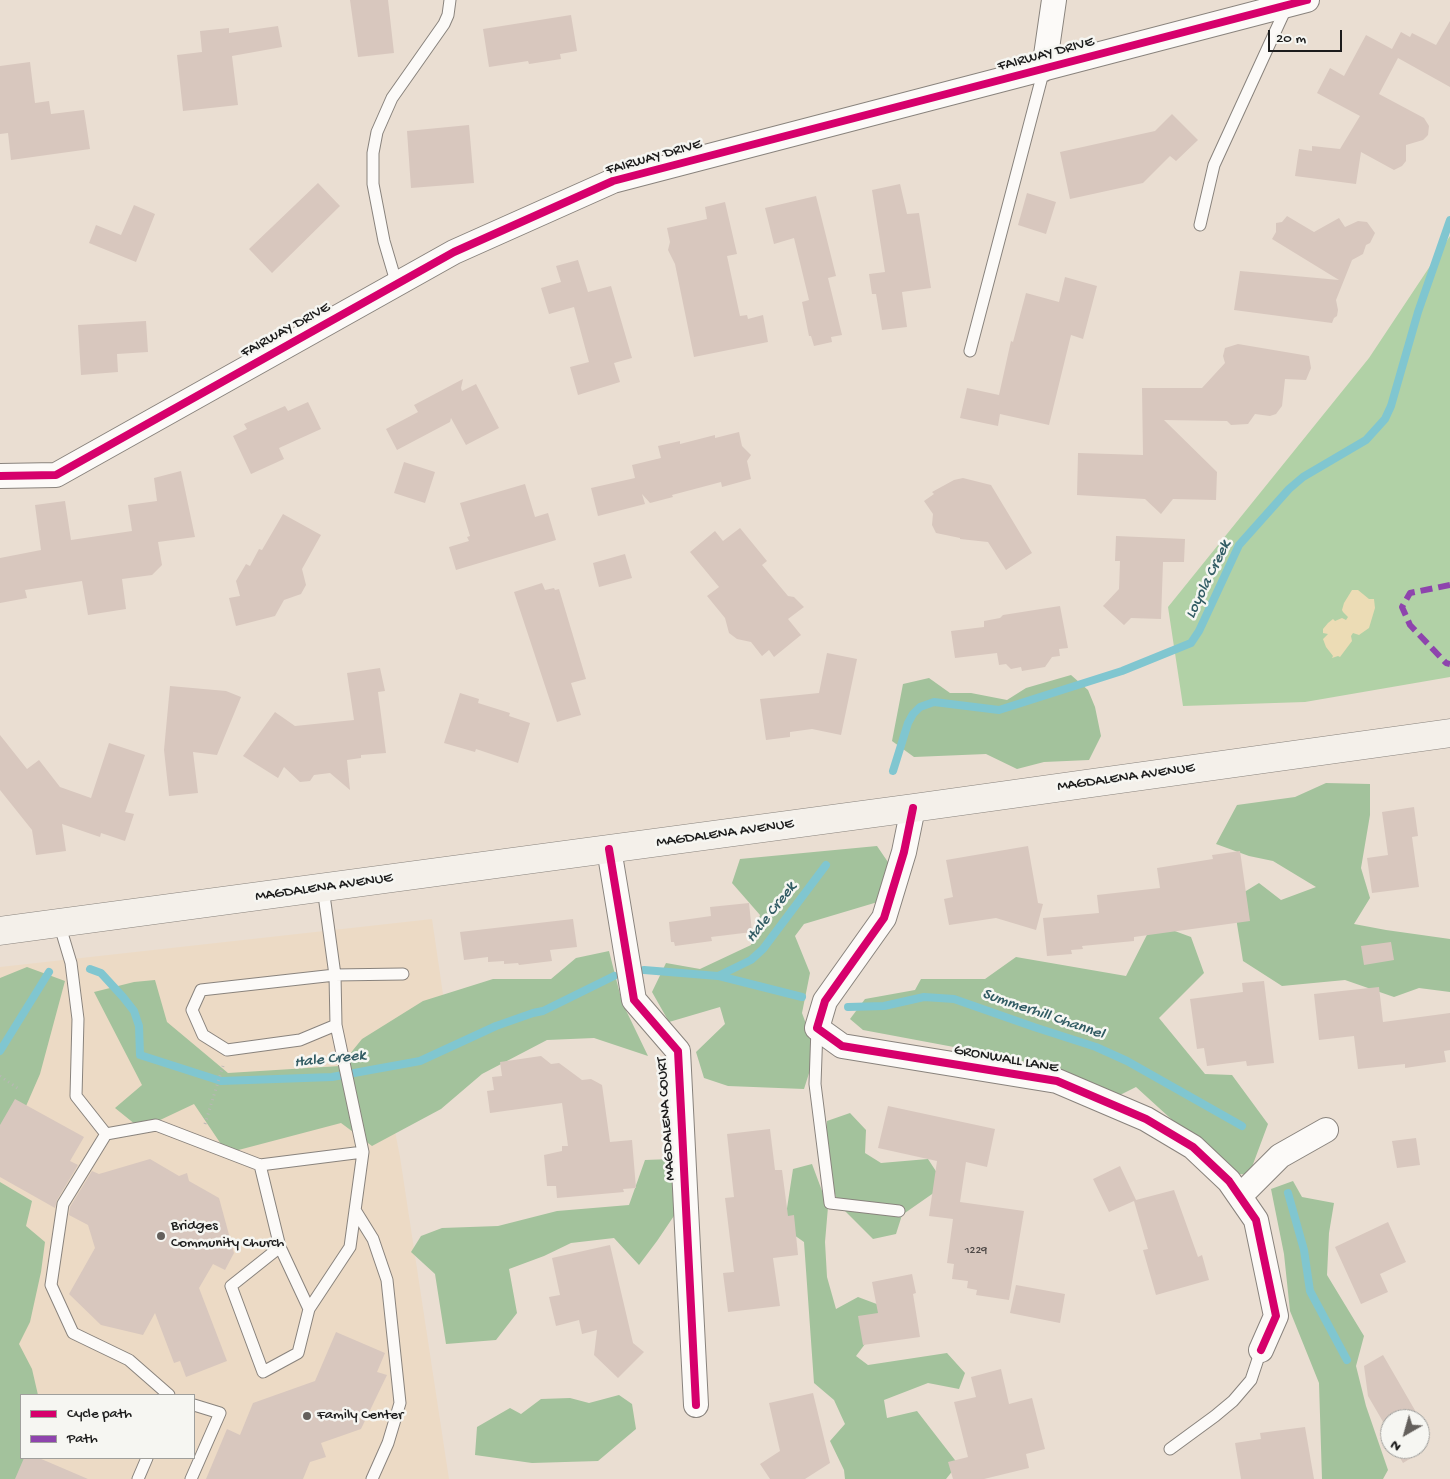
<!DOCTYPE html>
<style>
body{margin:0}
#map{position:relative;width:1450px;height:1479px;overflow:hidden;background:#eaded2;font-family:"Gochi Hand",sans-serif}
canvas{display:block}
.legend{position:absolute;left:20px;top:1394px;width:175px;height:65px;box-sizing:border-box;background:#f6f6f2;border:1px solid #9f9f9c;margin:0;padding:6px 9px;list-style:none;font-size:15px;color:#1c1c1c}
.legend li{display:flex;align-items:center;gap:10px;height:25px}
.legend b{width:25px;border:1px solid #9f9f9c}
.north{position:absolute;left:1380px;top:1409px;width:50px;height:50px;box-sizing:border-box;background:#f6f6f2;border:1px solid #9f9f9c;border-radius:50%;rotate:218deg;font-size:14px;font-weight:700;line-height:20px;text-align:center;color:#1c1c1c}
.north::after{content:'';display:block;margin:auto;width:18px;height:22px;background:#64605c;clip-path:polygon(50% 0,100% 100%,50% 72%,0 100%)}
.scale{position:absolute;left:1268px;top:30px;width:74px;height:22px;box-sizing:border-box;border:2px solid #1c1c1c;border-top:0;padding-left:6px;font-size:15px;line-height:18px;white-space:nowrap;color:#1c1c1c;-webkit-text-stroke:4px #f6f6f2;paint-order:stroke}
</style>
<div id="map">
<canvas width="1450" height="1479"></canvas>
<ul class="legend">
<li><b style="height:6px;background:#d6006c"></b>Cycle path</li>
<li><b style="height:6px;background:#8e44ad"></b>Path</li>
</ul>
<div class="north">N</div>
<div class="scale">20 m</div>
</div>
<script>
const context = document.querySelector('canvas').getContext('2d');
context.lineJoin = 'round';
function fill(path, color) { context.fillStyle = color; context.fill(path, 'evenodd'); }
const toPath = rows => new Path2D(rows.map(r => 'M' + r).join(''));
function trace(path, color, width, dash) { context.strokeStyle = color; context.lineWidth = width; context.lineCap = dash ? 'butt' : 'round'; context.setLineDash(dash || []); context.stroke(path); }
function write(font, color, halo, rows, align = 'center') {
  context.font = font + ' "Gochi Hand",sans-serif'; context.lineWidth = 5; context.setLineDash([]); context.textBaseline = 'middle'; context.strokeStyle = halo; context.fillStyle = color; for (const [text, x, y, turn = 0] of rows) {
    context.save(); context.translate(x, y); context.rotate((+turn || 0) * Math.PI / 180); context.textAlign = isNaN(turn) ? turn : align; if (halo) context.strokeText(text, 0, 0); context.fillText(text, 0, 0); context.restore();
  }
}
const built = toPath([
 [432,919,445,1008,380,1053,400,1157,449,1479,0,1479,0,967],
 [21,1395,194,1395,194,1458,21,1458]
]);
const green = toPath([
 [1450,236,1450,677,1305,702,1183,706,1168,607,1369,358]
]);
const forest = toPath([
 [1071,675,1088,690,1095,707,1101,736,1089,760,1044,762,1017,769,986,754,914,757,892,741,903,684,929,678,950,693,971,693,1007,700,1026,688],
 [1326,783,1370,784,1370,815,1361,868,1370,898,1354,924,1386,930,1450,939,1450,992,1419,988,1394,997,1345,980,1282,986,1243,961,1233,899,1259,883,1281,900,1316,887,1273,861,1249,856,1216,844,1237,805,1295,797],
 [877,846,892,868,881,901,804,924,795,936,810,973,802,1013,816,1051,804,1089,728,1086,704,1078,696,1052,725,1024,720,1007,669,1022,652,992,666,963,700,969,751,945,760,915,732,883,740,859],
 [1153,923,1191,937,1204,973,1159,1018,1205,1074,1232,1075,1268,1124,1249,1175,1205,1170,1181,1128,1136,1087,1108,1101,1018,1059,863,1030,850,1019,865,999,915,990,921,979,985,979,1016,957,1126,976],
 [609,951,622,1002,648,1056,594,1038,547,1040,482,1074,441,1109,372,1146,341,1123,227,1153,194,1104,141,1129,115,1108,142,1085,94,992,134,982,155,980,167,1022,228,1073,340,1066,362,1039,423,1001,493,979,551,979,576,958],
 [27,967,65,981,40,1074,23,1113,0,1142,0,978],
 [850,1113,866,1130,865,1153,881,1163,928,1159,945,1185,902,1215,896,1234,873,1239,838,1204,824,1156,827,1121],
 [672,1159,682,1204,657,1241,639,1265,614,1238,571,1243,544,1256,509,1269,517,1313,496,1340,446,1344,435,1274,411,1252,421,1236,442,1228,498,1226,557,1211,629,1205,645,1160],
 [812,1164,828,1207,825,1242,827,1277,836,1309,858,1297,882,1306,877,1328,856,1356,868,1365,947,1353,965,1373,959,1389,928,1383,884,1400,887,1418,917,1411,958,1464,946,1479,845,1479,844,1470,830,1441,845,1424,834,1400,814,1383,804,1242,784,1228,793,1169],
 [1293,1181,1302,1197,1334,1203,1329,1233,1327,1275,1364,1336,1356,1366,1366,1406,1388,1470,1383,1479,1322,1479,1319,1383,1290,1311,1284,1254,1271,1189],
 [0,1182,32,1201,26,1226,45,1242,41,1272,30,1322,19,1344,32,1369,38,1395,21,1395,21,1458,30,1458,22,1479,0,1479],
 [619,1395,632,1404,636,1429,598,1461,532,1463,475,1455,477,1427,510,1408,521,1414,541,1399,570,1398,589,1403]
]);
const sand = toPath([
 [1352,590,1358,590,1369,599,1374,599,1375,608,1369,628,1359,635,1353,633,1351,636,1352,641,1340,657,1338,656,1332,658,1333,656,1326,647,1323,639,1328,634,1323,633,1323,629,1328,623,1333,619,1335,621,1342,618,1346,620,1348,617,1343,612,1342,610,1344,603]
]);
const stream = toPath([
 [893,771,908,723,913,714,920,707,934,702,999,710,1122,671,1191,643,1199,631,1239,545,1289,489,1303,477,1366,440,1385,419,1391,406,1418,312,1450,220],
 [90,969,101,973,123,997,134,1011,139,1026,140,1055,221,1081,332,1077,420,1061,496,1026,533,1013,543,1011,614,976],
 [644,970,718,976,751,960,763,949,826,865],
 [719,976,802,997],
 [848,1007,884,1006,924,997,954,999,1034,1027,1096,1047,1127,1061,1242,1126],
 [0,1051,49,972],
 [1288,1193,1304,1250,1310,1291,1347,1360]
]);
const building = toPath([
 [350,0,388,0,394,53,358,57],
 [571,15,577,51,560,54,561,59,529,64,528,61,489,67,483,29],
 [1450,21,1450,87,1398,58,1379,94,1424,118,1429,126,1428,135,1423,140,1406,145,1406,161,1402,166,1394,170,1361,152,1356,184,1295,176,1299,149,1312,151,1312,146,1340,149,1360,116,1317,93,1330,68,1344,76,1366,35,1392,49,1401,32,1410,37,1412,33,1436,45],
 [278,26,282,47,232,56,238,105,183,111,177,55,202,52,200,31,229,28,229,33],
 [30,62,35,103,49,101,51,114,84,110,90,149,11,160,8,133,0,134,0,66],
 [1172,114,1198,140,1176,161,1170,156,1143,183,1070,199,1060,152,1155,131],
 [469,125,474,183,411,188,407,131],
 [318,183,340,206,272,273,249,249],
 [900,184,907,214,919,213,931,288,902,292,907,327,882,330,876,294,872,294,869,274,885,272,872,190],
 [1027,193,1056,202,1046,234,1018,225],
 [816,196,836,276,828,278,842,335,831,337,832,342,814,346,811,336,809,336,802,302,809,300,794,238,774,244,765,208],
 [725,202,737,254,727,256,740,316,747,315,748,319,763,315,768,342,694,357,675,264,668,250,670,242,667,228,707,219,705,207],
 [134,205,155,214,136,262,89,243,96,225,121,235],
 [1287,216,1314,232,1339,218,1345,227,1358,221,1367,222,1375,233,1370,243,1366,245,1363,254,1352,260,1336,300,1338,310,1337,316,1334,318,1332,323,1234,310,1240,271,1339,280,1272,239,1276,232,1276,223,1282,222],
 [578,260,588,292,611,286,632,358,614,363,620,382,578,395,570,367,589,362,574,307,549,314,541,288,561,282,556,266],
 [1065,277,1097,286,1083,339,1071,335,1049,425,1000,414,998,426,960,418,967,388,999,395,1011,341,1013,342,1026,293,1059,302],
 [146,321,148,352,117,354,118,372,81,375,78,325],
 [1238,344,1309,356,1311,368,1306,380,1285,379,1282,406,1276,414,1270,416,1255,414,1248,424,1231,425,1227,421,1164,420,1217,472,1216,500,1173,499,1161,514,1145,499,1077,495,1078,453,1143,455,1142,388,1202,388,1225,363,1223,356,1225,348],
 [463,379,461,388,462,391,476,384,499,428,466,445,451,418,450,422,397,450,386,429,418,412,414,405],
 [308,402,321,429,279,448,284,459,251,474,233,436,247,429,244,424,285,406,288,411],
 [739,432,742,446,751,455,747,461,751,479,722,487,721,482,672,495,673,497,650,503,642,494,645,504,598,516,591,488,635,478,632,465,661,458,658,446,680,441,680,444,715,435,715,438],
 [404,462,435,472,425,503,394,493],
 [181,471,195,537,158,542,162,565,152,575,122,579,126,609,88,615,82,581,25,590,27,598,0,603,0,558,41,550,35,505,65,501,71,540,132,531,128,505,157,501,154,478],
 [963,478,991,485,1032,553,1006,570,988,542,960,539,960,538,936,533,932,525,933,514,924,501,934,494,932,492,954,480],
 [525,484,535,517,548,513,556,540,456,570,449,547,469,541,467,537,470,536,460,503],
 [283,514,321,535,302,569,306,585,301,594,284,600,275,616,236,626,229,598,240,596,236,581,246,564,250,566,259,549,262,550],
 [740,528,767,561,762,565,788,596,794,597,804,607,788,619,801,635,774,657,769,650,762,656,751,642,737,639,729,633,725,618,707,596,719,587,690,552,715,531,723,541],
 [1116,536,1185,539,1184,562,1163,562,1161,619,1131,618,1124,625,1103,606,1119,589,1120,561,1115,561],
 [625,554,632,578,599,587,593,563],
 [542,583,545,590,554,588,555,590,559,589,586,679,571,683,581,715,557,722,514,592],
 [1060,606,1068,648,1059,649,1060,656,1052,657,1045,667,1022,671,1021,667,1011,669,1006,664,999,665,997,653,955,658,951,631,984,627,984,621,1000,618,1003,615],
 [827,653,857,659,841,735,812,729,790,732,790,737,766,740,760,699,819,693],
 [380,668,385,691,378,692,386,753,361,755,361,758,347,760,350,790,330,773,314,775,310,781,300,782,284,767,278,778,243,756,275,712,295,726,354,720,347,673],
 [170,686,226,691,241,697,217,755,193,752,198,793,169,796,164,750],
 [460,693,479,699,478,703,510,713,509,716,530,723,518,763,476,749,475,752,444,743],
 [0,735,27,769,39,760,60,787,91,798,109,743,145,755,125,812,134,814,125,841,101,833,100,837,62,824,66,851,36,855,32,830,0,790],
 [1414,807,1418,836,1412,837,1419,887,1372,893,1367,858,1388,855,1382,812],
 [1028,846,1038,903,1043,904,1036,930,996,918,949,925,944,899,953,897,946,860],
 [1240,851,1250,921,1134,937,1134,941,1082,946,1083,949,1071,950,1072,954,1047,956,1043,918,1099,913,1097,895,1160,888,1157,868,1213,859,1212,855],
 [749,903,752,932,711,937,712,941,675,946,674,942,671,942,669,922,711,916,710,907],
 [573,919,577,947,550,950,552,961,519,965,518,963,504,964,504,961,488,962,488,957,464,960,460,932],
 [1391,942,1394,960,1364,965,1361,946],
 [1264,981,1274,1063,1247,1066,1246,1061,1207,1066,1204,1048,1197,1049,1190,999,1243,992,1242,983],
 [1379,987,1383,1022,1450,1013,1450,1050,1444,1051,1446,1062,1405,1068,1405,1064,1358,1069,1354,1036,1319,1040,1314,994],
 [541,1056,551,1064,559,1063,582,1080,591,1079,602,1085,610,1142,632,1140,636,1188,623,1189,624,1192,557,1198,556,1186,547,1186,544,1155,562,1151,562,1146,568,1146,562,1103,490,1113,487,1091,494,1090,492,1077,502,1076,500,1062],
 [15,1099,84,1137,70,1161,78,1165,57,1200,55,1208,0,1177,0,1125],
 [888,1106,995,1129,987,1167,966,1162,960,1202,1024,1211,1009,1300,976,1295,977,1290,967,1288,968,1281,952,1279,954,1264,947,1263,953,1219,929,1216,937,1161,878,1148],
 [770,1129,775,1170,782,1170,788,1216,794,1215,798,1255,773,1258,780,1306,728,1312,723,1273,734,1272,725,1198,734,1197,727,1134],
 [1416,1138,1420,1165,1397,1168,1392,1141],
 [150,1159,179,1176,187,1173,189,1181,219,1198,234,1253,225,1270,213,1264,199,1288,227,1361,186,1377,180,1361,174,1363,155,1313,143,1335,101,1325,69,1294,95,1248,88,1225,69,1215,70,1207,92,1171,99,1174],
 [1120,1166,1136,1200,1174,1190,1198,1257,1202,1255,1209,1280,1156,1295,1143,1250,1148,1249,1134,1201,1109,1212,1093,1179],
 [1388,1222,1406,1262,1380,1274,1388,1292,1361,1304,1335,1247],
 [610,1245,633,1343,644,1352,618,1378,594,1355,597,1330,582,1334,579,1320,556,1326,549,1297,560,1295,552,1258],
 [912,1274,916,1293,913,1294,920,1337,863,1345,858,1316,878,1313,872,1282],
 [1016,1285,1065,1294,1060,1323,1010,1313],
 [336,1332,385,1353,377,1372,387,1375,361,1429,321,1443,326,1457,310,1462,303,1479,206,1479,227,1429,240,1435,253,1403,315,1381],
 [1383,1355,1420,1419,1390,1419,1390,1440,1386,1434,1389,1432,1368,1396,1364,1366],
 [1001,1369,1009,1404,1032,1398,1045,1449,1026,1454,1029,1468,984,1479,953,1479,948,1462,968,1457,954,1402,976,1397,971,1377],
 [813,1393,830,1463,805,1479,770,1479,760,1464,780,1451,769,1403],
 [1305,1427,1314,1479,1241,1479,1235,1443,1261,1439,1260,1433],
 [1395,1449,1419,1449,1421,1452,1403,1463],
 [24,1458,39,1458,88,1479,15,1479]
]);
const path = toPath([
 [0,1076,20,1090],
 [205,1124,223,1066]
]);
const service = toPath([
 [1200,225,1214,165,1287,6],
 [397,285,384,241,373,184,373,153,377,132,392,98,444,24,448,15,450,0],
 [970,351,1044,69],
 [323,888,335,975,336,1025,300,1040,227,1050,203,1035,192,1010,201,990,335,975,403,974],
 [59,923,71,963,78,1019,76,1096,106,1134,63,1204,51,1285,73,1333,129,1360,169,1395],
 [336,1025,363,1152,260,1165,280,1247,231,1286,263,1372,298,1353,309,1309,350,1247,363,1152],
 [817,1028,815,1084,830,1203,899,1211],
 [106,1134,156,1125,260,1165],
 [355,1210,373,1239,387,1280,400,1403,388,1443,372,1479],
 [280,1247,309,1309],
 [1170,1449,1215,1416,1233,1401,1251,1380,1261,1350],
 [138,1479,147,1458],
 [191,1479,220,1413,194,1405]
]);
const minor = toPath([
 [1044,69,1054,0],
 [0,476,56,475,454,252,613,181,1307,0],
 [913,808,904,852,884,918,825,1001,817,1028,842,1046,1057,1081,1146,1119,1193,1147,1229,1181,1256,1220,1276,1316,1261,1350],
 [609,849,634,1000,678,1051,696,1405],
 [1240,1196,1280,1156,1326,1130]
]);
const secondary = toPath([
 [0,931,913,808,1450,733]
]);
const quiet = toPath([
 [1450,585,1410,593,1402,607,1410,625,1446,663,1450,664]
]);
const cycleway = toPath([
 [0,476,56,475,454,252,613,181,1307,0],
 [913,808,904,852,884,918,825,1001,817,1028,842,1046,1057,1081,1146,1119,1193,1147,1229,1181,1256,1220,1276,1316,1261,1350],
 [609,849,634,1000,678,1051,696,1405]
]);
const markers = [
 [161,1236,5,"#64605c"],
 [307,1416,5,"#64605c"]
];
const numberNames = [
 ["1229",976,1251]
];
const streetNames = [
 ["FAIRWAY DRIVE",1046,55,-15],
 ["FAIRWAY DRIVE",654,158,-16],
 ["FAIRWAY DRIVE",286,331,-29],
 ["MAGDALENA AVENUE",1126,778,-8],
 ["MAGDALENA AVENUE",725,834,-8],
 ["MAGDALENA AVENUE",324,888,-8],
 ["GRONWALL LANE",1006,1060,10],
 ["MAGDALENA COURT",667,1119,-94]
];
const poiNames = [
 ["Bridges",171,1227],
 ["Community Church",171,1244],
 ["Family Center",317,1416]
];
const waterNames = [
 ["Loyola Creek",1209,580,-64],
 ["Hale Creek",772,913,-52],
 ["Summerhill Channel",1043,1015,19],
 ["Hale Creek",330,1060,-6]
];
fill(built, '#ecdac5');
fill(green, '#b1d1a6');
fill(forest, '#a3c29c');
fill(sand, '#ecdcb5');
trace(stream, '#80c6d0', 8);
fill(building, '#d8c7be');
trace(service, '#89837d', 13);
trace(minor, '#89837d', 26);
trace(secondary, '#89837d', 29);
trace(path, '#b9b7b5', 3, [1, 4]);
trace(service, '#fcfaf8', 11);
trace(minor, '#fcfaf8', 24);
trace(secondary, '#f4f0ea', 28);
trace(quiet, '#8e44ad', 6, [12, 6]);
trace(cycleway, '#d6006c', 8);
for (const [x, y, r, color] of markers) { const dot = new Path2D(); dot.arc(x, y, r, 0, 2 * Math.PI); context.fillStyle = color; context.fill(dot); trace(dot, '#f6f6f2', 2); }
write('12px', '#4d4846', null, numberNames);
write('15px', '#1c1c1c', '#f6f6f2', streetNames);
write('15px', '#1c1c1c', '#f6f6f2', poiNames, 'left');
write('italic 16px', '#325c64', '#f6f6f2', waterNames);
</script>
